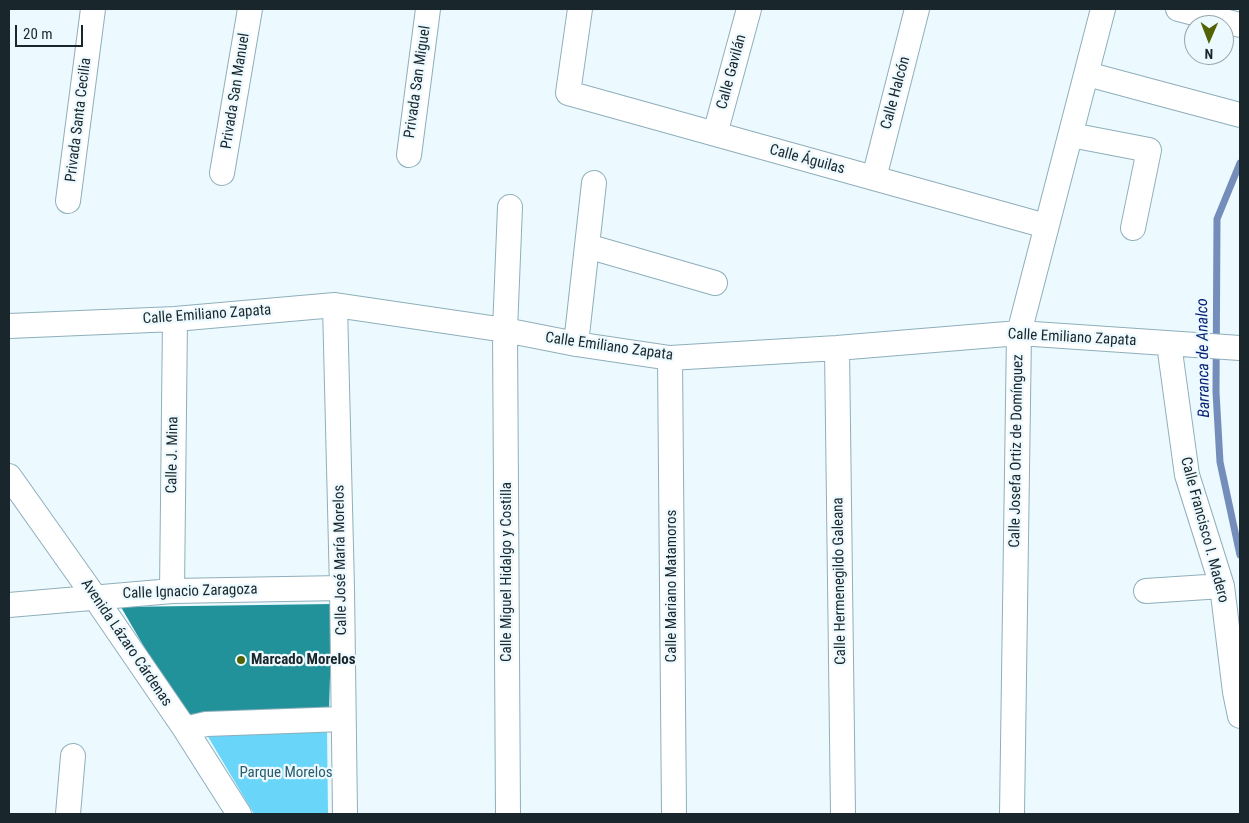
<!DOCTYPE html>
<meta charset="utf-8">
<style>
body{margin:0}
#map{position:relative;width:1249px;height:823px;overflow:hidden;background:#ecf9fe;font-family:"Roboto Condensed",sans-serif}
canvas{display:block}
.frame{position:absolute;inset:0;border:10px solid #19262b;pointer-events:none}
.north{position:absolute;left:1184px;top:15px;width:50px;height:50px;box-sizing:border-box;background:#ecf9fe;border:1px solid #98a5aa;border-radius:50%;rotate:181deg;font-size:14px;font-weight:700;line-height:20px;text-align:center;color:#19262b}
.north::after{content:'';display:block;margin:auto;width:18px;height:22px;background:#536204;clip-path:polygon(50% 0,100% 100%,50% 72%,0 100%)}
.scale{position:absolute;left:15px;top:25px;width:68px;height:22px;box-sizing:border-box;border:2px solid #19262b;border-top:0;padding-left:6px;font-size:15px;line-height:18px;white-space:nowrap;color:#19262b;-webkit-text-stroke:4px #ecf9fe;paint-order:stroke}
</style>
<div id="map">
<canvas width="1249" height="823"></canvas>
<div class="frame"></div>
<div class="north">N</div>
<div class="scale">20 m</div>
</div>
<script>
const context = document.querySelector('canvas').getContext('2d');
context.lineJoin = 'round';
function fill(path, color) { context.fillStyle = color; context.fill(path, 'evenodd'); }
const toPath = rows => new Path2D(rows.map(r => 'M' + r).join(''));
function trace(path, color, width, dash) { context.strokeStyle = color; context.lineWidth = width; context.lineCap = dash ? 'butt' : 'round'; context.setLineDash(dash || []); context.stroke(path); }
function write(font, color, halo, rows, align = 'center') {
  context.font = font + ' "Roboto Condensed",sans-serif'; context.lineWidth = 4.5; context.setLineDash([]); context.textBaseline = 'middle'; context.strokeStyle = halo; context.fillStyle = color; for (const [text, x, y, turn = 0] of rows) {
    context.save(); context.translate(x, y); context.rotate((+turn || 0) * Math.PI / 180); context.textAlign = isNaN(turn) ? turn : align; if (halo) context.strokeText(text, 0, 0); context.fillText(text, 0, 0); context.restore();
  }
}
const green = toPath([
 [327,730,328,814,254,814,207,735]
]);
const stream = toPath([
 [1240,163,1217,219,1216,392,1220,462,1240,555]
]);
const building = toPath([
 [332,604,329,712,183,714,121,607]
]);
const minor = toPath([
 [580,9,568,93,1046,226],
 [1178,9,1240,25],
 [1087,74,1240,115],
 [715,134,749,9],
 [1071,135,1149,150,1133,228],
 [409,155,428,9],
 [222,173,250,9],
 [874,178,917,9],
 [68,201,93,9],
 [587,246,715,283],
 [335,305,342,588,345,814],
 [9,326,175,319,335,305,505,330,576,344,670,358,837,348,1019,333,1240,348],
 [576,344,594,183],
 [1169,344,1187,475,1222,586,1235,692,1240,716],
 [837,348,843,814],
 [670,358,674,814],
 [9,476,94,596,185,729,239,814],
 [172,591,175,319],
 [1146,591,1222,586],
 [9,605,172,591,342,588],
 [185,729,206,724,343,719],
 [68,814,73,756],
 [508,814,505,330,510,207],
 [1012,814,1019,333,1103,9]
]);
const markers = [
 [241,660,5,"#536204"]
];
const streetNames = [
 ["Calle Gavilán",732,72,-75],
 ["Privada San Miguel",418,82,-82],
 ["Privada San Manuel",236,91,-81],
 ["Calle Halcón",896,93,-75],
 ["Privada Santa Cecilia",79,120,-83],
 ["Calle Águilas",807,160,15],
 ["Calle Emiliano Zapata",207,315,-4],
 ["Calle Emiliano Zapata",1072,338,3],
 ["Calle Emiliano Zapata",609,347,8],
 ["Calle Josefa Ortiz de Domínguez",1017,451,-89],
 ["Calle J. Mina",173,455,-89],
 ["Calle Francisco I. Madero",1204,530,75],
 ["Calle José María Morelos",341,560,-91],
 ["Calle Miguel Hidalgo y Costilla",507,572,-90],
 ["Calle Hermenegildo Galeana",840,581,-91],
 ["Calle Mariano Matamoros",672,586,-90],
 ["Calle Ignacio Zaragoza",190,592,-2],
 ["Avenida Lázaro Cárdenas",126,643,56]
];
const poiNames = [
 ["Marcado Morelos",251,660]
];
const parkNames = [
 ["Parque Morelos",286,773]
];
const waterNames = [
 ["Barranca de Analco",1204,358,-91]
];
fill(green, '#69d5f9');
trace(stream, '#758dba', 7);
fill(building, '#21929a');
trace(minor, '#8eafbb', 26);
trace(minor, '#fff', 24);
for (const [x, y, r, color] of markers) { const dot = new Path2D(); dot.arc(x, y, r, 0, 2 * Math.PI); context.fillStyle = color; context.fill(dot); trace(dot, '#ecf9fe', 2); }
write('15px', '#19262b', '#ecf9fe', streetNames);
write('bold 15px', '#19262b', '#ecf9fe', poiNames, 'left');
write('15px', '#2a5c6c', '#ecf9fe', parkNames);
write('italic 16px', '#041e74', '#ecf9fe', waterNames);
</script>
